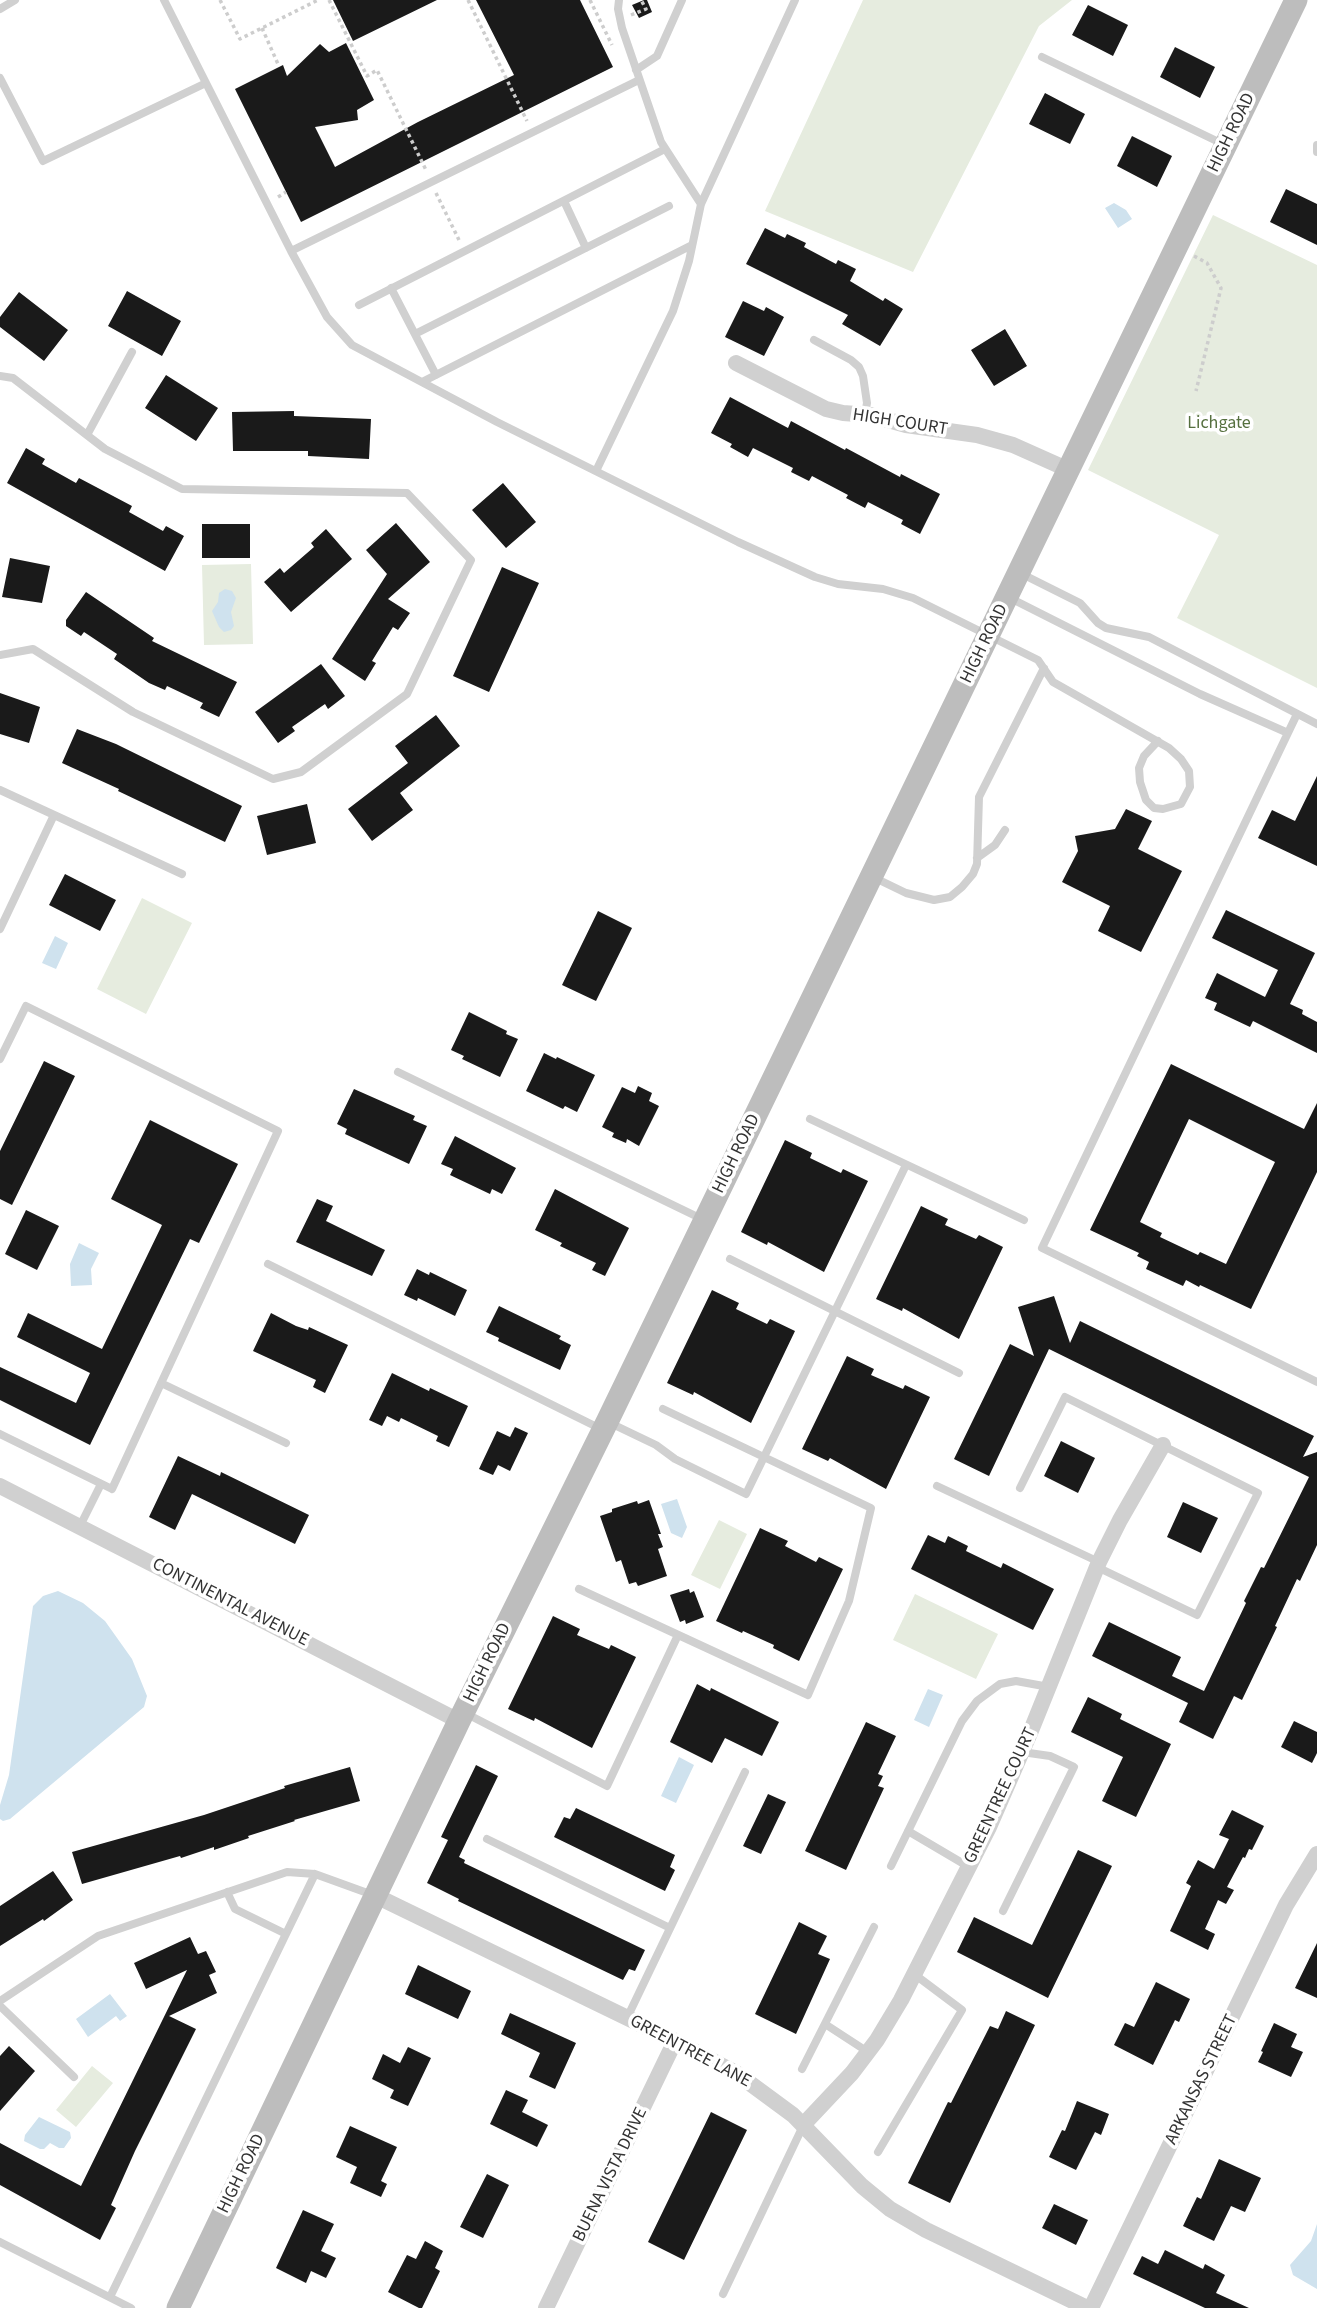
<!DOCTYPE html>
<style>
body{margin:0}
canvas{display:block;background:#fff}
</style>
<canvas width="1317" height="2308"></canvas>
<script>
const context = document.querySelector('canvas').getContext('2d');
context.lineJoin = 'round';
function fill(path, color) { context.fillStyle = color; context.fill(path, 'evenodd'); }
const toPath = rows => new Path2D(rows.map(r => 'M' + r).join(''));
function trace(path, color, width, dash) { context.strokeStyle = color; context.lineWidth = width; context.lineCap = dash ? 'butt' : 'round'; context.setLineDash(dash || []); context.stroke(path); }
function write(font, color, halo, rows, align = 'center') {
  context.font = font + ' "Source Sans 3",sans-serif'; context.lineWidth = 7; context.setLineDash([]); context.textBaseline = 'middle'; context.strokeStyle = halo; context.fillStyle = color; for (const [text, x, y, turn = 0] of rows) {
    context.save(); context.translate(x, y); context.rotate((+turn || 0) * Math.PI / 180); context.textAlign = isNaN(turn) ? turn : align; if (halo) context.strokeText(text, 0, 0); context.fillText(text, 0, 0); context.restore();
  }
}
const green = toPath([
 [863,0,1072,0,1039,26,913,272,765,211],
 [1213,215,1317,265,1317,688,1177,618,1219,535,1088,470],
 [251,564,253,644,204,645,202,565],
 [142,898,192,923,146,1014,97,989],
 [719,1520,747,1534,720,1589,691,1575],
 [915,1594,998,1634,976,1679,893,1640],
 [92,2066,113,2083,76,2127,56,2110]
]);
const water = toPath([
 [1114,203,1126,210,1132,219,1118,228,1105,208],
 [225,589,232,591,236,598,231,612,234,626,231,630,224,632,219,627,212,611,218,602,219,593],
 [55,936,68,943,56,969,42,963],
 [79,1243,99,1253,91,1269,92,1285,71,1286,70,1264],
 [677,1499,687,1527,682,1538,671,1533,661,1504],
 [58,1591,83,1603,105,1621,132,1659,147,1696,144,1707,10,1819,3,1821,0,1819,0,1805,9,1775,33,1606,43,1596],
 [928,1689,943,1695,929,1727,914,1720],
 [679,1757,694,1765,676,1803,661,1796],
 [110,1994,127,2016,120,2021,116,2016,88,2037,76,2019],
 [39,2117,70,2132,71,2138,64,2148,59,2148,50,2143,44,2149,40,2149,24,2141,25,2135],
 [1317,2224,1317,2289,1293,2275,1290,2265,1311,2241]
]);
const building = toPath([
 [333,0,437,0,353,41],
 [476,0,580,0,613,67,301,222,235,89,283,65,287,76,320,44,329,52,346,43,374,100,357,110,358,120,315,127,335,167,418,122,514,75],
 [644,0,647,0,652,12,639,18,632,5],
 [1088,5,1128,25,1113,56,1072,35],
 [1175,47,1215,67,1200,98,1160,77],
 [1045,93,1085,114,1070,144,1029,124],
 [1132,136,1172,156,1157,187,1117,166],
 [1286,189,1317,204,1317,245,1270,222],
 [765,228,785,238,787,234,806,243,804,247,836,264,838,260,856,269,850,281,883,301,885,298,903,309,880,346,842,324,848,315,746,264],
 [127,291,181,321,162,356,108,326],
 [19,292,68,330,44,361,0,327,0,317],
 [743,301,764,311,766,307,784,317,764,356,725,337],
 [1005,329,1027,366,994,386,971,350],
 [166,375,218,408,196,441,145,408],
 [730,397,788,428,791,421,845,450,846,448,900,477,901,474,940,494,920,534,901,524,903,520,868,502,865,508,846,498,848,495,812,476,809,481,791,472,793,468,753,448,748,457,730,447,732,444,711,433],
 [294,411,294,416,371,419,369,459,308,456,308,451,233,451,232,412],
 [26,448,45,459,42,464,76,483,79,478,132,506,129,512,163,531,166,526,184,536,165,571,7,483],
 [503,483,536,522,506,548,472,510],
 [396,523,430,562,388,599,410,613,398,630,393,627,372,661,376,663,365,681,332,659,387,574,366,550],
 [202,524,250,524,250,558,202,558],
 [326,529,352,559,291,612,264,582,280,568,284,573,314,547,311,543],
 [10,558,50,566,42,603,2,597],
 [502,567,539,583,489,692,453,676],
 [86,592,154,638,152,641,237,682,219,717,200,708,203,703,167,686,165,690,149,683,114,659,117,654,84,632,81,636,66,626,66,620],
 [321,664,345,696,328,709,325,704,292,727,295,731,278,743,255,712],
 [0,693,40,707,29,743,0,734],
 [436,715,460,746,400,793,413,810,372,841,348,809,408,763,395,746],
 [77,729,116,744,242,806,225,842,118,791,119,789,62,763],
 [1317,776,1317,866,1258,838,1272,810,1295,821],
 [307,804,316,843,267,855,257,816],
 [1126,809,1152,821,1138,849,1182,871,1141,952,1098,931,1110,906,1062,882,1078,851,1075,836,1115,829],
 [65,874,116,900,100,931,49,905],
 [1226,910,1315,953,1290,1004,1303,1010,1302,1014,1317,1022,1317,1053,1253,1021,1250,1027,1214,1010,1217,1003,1205,998,1217,973,1265,997,1278,970,1212,938],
 [598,911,632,928,596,1001,562,985],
 [469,1012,507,1031,506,1034,518,1039,500,1077,462,1059,464,1056,451,1050],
 [544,1053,556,1059,557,1057,595,1075,577,1112,565,1106,563,1109,526,1091],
 [44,1061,75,1076,12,1205,0,1199,0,1151],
 [1171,1064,1304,1129,1317,1103,1317,1172,1251,1309,1200,1285,1199,1287,1186,1280,1183,1286,1146,1269,1149,1262,1137,1256,1139,1253,1090,1230],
 [1189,1119,1275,1162,1226,1264,1200,1252,1198,1255,1160,1237,1162,1233,1140,1222],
 [638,1086,652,1093,649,1101,659,1106,639,1146,627,1139,626,1143,612,1137,614,1133,602,1127,622,1087,635,1093],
 [354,1089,415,1116,413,1120,427,1126,409,1164,345,1134,347,1129,337,1124],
 [150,1120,238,1164,199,1243,190,1239,90,1445,0,1400,0,1367,76,1403,90,1373,17,1337,28,1313,102,1349,162,1225,111,1199],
 [455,1136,516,1168,502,1194,492,1189,490,1194,450,1175,453,1169,441,1164],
 [785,1140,812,1153,810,1158,841,1173,843,1169,868,1181,824,1272,768,1242,767,1245,741,1232],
 [555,1189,629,1228,605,1276,592,1270,596,1263,560,1246,562,1243,535,1230],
 [317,1199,333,1206,326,1221,385,1250,372,1276,296,1242],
 [921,1206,948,1219,945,1225,976,1239,979,1235,1003,1247,959,1339,903,1308,902,1311,876,1299],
 [26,1210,59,1226,37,1270,5,1254],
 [417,1269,429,1275,430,1272,467,1290,455,1316,418,1298,417,1301,404,1295],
 [712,1290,739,1303,736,1309,767,1324,770,1319,795,1331,751,1423,694,1392,693,1395,667,1383],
 [1054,1296,1070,1343,1080,1321,1314,1436,1303,1457,1317,1452,1317,1545,1300,1581,1297,1579,1275,1626,1277,1627,1242,1700,1234,1696,1213,1739,1179,1722,1188,1703,1092,1656,1109,1622,1181,1657,1172,1676,1204,1691,1246,1603,1244,1601,1261,1567,1264,1568,1309,1477,1049,1349,989,1476,954,1459,1010,1344,1034,1356,1018,1307],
 [499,1306,561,1336,559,1339,571,1345,560,1370,498,1341,499,1338,486,1332],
 [271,1313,296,1326,308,1330,309,1327,348,1345,325,1393,313,1387,316,1380,253,1351],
 [847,1356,874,1369,871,1375,903,1389,905,1385,930,1397,886,1489,830,1458,828,1461,802,1449],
 [392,1373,429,1391,430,1388,468,1406,449,1447,436,1441,438,1436,401,1418,399,1422,387,1416,382,1426,369,1420],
 [515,1427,528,1433,510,1471,498,1465,493,1475,479,1469,497,1431,510,1437],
 [1061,1441,1095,1458,1078,1493,1044,1476],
 [178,1456,220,1476,221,1472,309,1515,295,1544,192,1494,175,1530,149,1517],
 [649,1500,661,1534,658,1534,663,1547,658,1549,667,1576,638,1586,636,1582,629,1584,621,1560,616,1562,600,1516,612,1512,612,1509,637,1501,638,1504],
 [1183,1502,1218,1518,1201,1553,1167,1537],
 [760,1528,788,1541,785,1546,816,1562,819,1557,843,1569,799,1661,773,1648,774,1645,743,1631,742,1633,716,1621],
 [928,1535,945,1543,948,1536,968,1546,966,1551,1001,1568,1003,1563,1054,1589,1033,1630,911,1569],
 [689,1589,690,1593,694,1591,704,1617,686,1624,685,1620,680,1622,670,1595],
 [553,1616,580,1629,577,1635,609,1649,611,1645,636,1657,592,1748,535,1718,534,1721,508,1709],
 [697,1684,710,1691,711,1688,779,1722,762,1756,725,1738,712,1763,670,1742],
 [1088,1697,1122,1714,1120,1719,1171,1744,1136,1817,1102,1801,1123,1757,1071,1732],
 [1294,1721,1317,1732,1317,1753,1312,1763,1281,1747],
 [866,1722,896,1736,878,1774,883,1776,878,1786,884,1788,846,1870,805,1851],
 [476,1765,498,1776,459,1857,465,1860,464,1863,645,1950,635,1971,629,1969,623,1980,458,1901,459,1899,427,1883,448,1840,441,1837],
 [350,1767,360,1801,294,1820,295,1821,248,1836,249,1838,214,1850,214,1847,181,1858,180,1856,82,1884,72,1852,204,1815,285,1788,284,1786],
 [768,1794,786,1802,761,1854,743,1846],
 [576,1808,675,1855,670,1867,675,1870,665,1891,554,1837,564,1817,570,1819],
 [1232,1810,1264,1826,1252,1850,1249,1849,1245,1858,1243,1857,1227,1887,1234,1890,1226,1904,1218,1900,1205,1929,1215,1934,1208,1950,1170,1931,1191,1886,1186,1883,1198,1860,1214,1869,1229,1839,1219,1835],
 [1078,1850,1112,1866,1048,1998,957,1952,974,1917,1032,1945],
 [53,1871,73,1900,44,1921,43,1919,0,1946,0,1906],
 [799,1922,827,1936,818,1954,830,1959,796,2034,755,2014],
 [190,1937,198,1954,206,1951,216,1972,209,1975,217,1993,169,2016,196,2029,135,2151,111,2205,116,2208,100,2240,0,2185,0,2143,81,2186,187,1970,146,1989,134,1963],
 [1317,1943,1317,1998,1295,1988],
 [418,1965,471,1991,458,2019,405,1994],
 [1156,1982,1190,1999,1179,2022,1175,2020,1153,2065,1114,2045,1125,2023,1134,2027],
 [1006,2011,1035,2025,950,2203,908,2183,948,2102,951,2103,990,2026,998,2029],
 [510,2013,576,2043,555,2089,529,2077,540,2053,501,2034],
 [1274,2023,1297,2034,1291,2047,1303,2052,1291,2077,1258,2062,1263,2052,1261,2051],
 [9,2046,35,2071,0,2111,0,2056],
 [408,2047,431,2058,408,2106,390,2098,394,2090,372,2079,383,2054,400,2063],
 [506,2090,528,2100,522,2112,548,2125,537,2147,490,2124],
 [1077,2101,1109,2114,1101,2135,1095,2132,1076,2170,1049,2157,1062,2130,1065,2131],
 [711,2112,747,2130,684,2260,648,2242],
 [350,2126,397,2147,381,2181,387,2184,381,2197,350,2183,357,2167,336,2157],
 [1219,2159,1261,2178,1245,2212,1231,2206,1214,2241,1183,2226,1197,2197,1201,2199],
 [487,2174,509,2185,483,2238,460,2227],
 [1054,2204,1088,2220,1076,2245,1042,2228],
 [303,2210,334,2224,321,2251,336,2258,326,2278,311,2271,306,2283,276,2268],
 [425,2241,443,2251,435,2268,440,2271,422,2308,419,2308,388,2292,407,2255,416,2259],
 [1165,2250,1203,2269,1205,2264,1225,2275,1216,2293,1249,2308,1205,2308,1133,2274,1142,2256,1158,2264]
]);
const path = toPath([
 [220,0,240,39,318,0],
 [329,0,367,76,377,70,426,170],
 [468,0,527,121],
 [590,0,612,45],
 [631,15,646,9,641,0],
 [262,28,278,64],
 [436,193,459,240],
 [278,197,286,192],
 [1194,256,1207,263,1221,288,1196,391]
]);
const lane = toPath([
 [164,0,291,251,327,317,352,345,497,422,738,542,815,577,838,584,883,589,913,598,1038,660,1053,682,1169,748,1181,759,1189,771,1190,787,1181,804,1163,809,1154,808,1146,800,1140,782,1139,768,1144,756,1158,741],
 [619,0,618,9,622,28,661,142,701,204],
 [0,9,15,0],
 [1042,57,1225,145],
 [636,70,657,56,682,0],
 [0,78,43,161,206,83],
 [1317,145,1317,152],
 [564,201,586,248],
 [291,251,639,80],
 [391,288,436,375],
 [359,305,665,149],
 [415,334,669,206],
 [814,340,851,360,859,367,863,376,867,403,865,414],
 [0,376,13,378,105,449,182,489,407,493,471,560,407,694,301,772,273,779,133,712,33,649,0,655],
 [422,382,692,245],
 [87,435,132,352],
 [596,471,673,311,689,261,701,204,795,0],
 [1022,574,1080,603,1098,623,1106,628,1149,637,1317,724],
 [1010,598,1200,694,1288,733],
 [1297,714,1042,1248,1317,1382],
 [0,790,182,874],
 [977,858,995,845,1005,830],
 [875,878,906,893,934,900,950,897,962,887,973,874,977,864,979,797,1044,668],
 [0,929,54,815],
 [0,1059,26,1006,278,1131,112,1489,0,1434],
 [398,1072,704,1220],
 [810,1119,1024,1220],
 [730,1259,959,1373],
 [268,1264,601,1429],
 [161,1383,286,1443],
 [608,1422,656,1445,675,1459,746,1494,906,1165],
 [937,1486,1099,1562],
 [1020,1488,1065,1397,1258,1493,1197,1615,1097,1567],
 [80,1526,101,1484],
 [579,1589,808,1695,849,1601,871,1508,663,1409],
 [465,1713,607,1786,678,1635],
 [908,1831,969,1867],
 [487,1839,670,1928],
 [891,1866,962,1721,977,1701,1000,1684,1016,1681,1049,1687],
 [227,1892,235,1909,286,1934],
 [1003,1911,1074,1767,1050,1756,1022,1752],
 [0,2001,98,1936,287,1872,315,1874,373,1895],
 [0,2006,74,2077],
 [627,2018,745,1772],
 [825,2024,868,2052],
 [802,2069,874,1927],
 [878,2152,962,2010,914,1974],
 [0,2242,131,2308],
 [723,2294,803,2126],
 [110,2297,315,1874]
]);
const street = toPath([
 [736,363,826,409,843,413,870,415,906,425,977,435,1013,445,1069,470],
 [0,1486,459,1721],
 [376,1896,675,2041,736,2073,793,2115,862,2186,890,2209,926,2230,1087,2308],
 [803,2125,852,2073,877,2040,901,2000,989,1827,1030,1733,1099,1562,1120,1520,1163,1445],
 [546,2308,675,2041],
 [1091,2308,1286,1905,1317,1854]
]);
const secondary = toPath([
 [178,2308,459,1721,607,1422,1296,0]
]);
const streetNames = [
 ["HIGH ROAD",1232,133,-64],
 ["HIGH COURT",900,423,9],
 ["HIGH ROAD",985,644,-64],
 ["HIGH ROAD",737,1154,-64],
 ["CONTINENTAL AVENUE",230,1603,27],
 ["HIGH ROAD",488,1663,-64],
 ["GREENTREE COURT",1001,1796,-65],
 ["GREENTREE LANE",690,2052,28],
 ["ARKANSAS STREET",1202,2080,-64],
 ["HIGH ROAD",242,2174,-64],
 ["BUENA VISTA DRIVE",611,2175,-64]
];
const parkNames = [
 ["Lichgate",1219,424]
];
fill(green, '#e6ecdf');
fill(water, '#cfe2ee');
fill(building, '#1a1a1a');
trace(path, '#cdcdcd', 3.5, [3.5, 3.5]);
trace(lane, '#d0d0d0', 8);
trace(street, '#d0d0d0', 16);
trace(secondary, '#bdbdbd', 23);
write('18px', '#333', '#fff', streetNames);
write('18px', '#56703f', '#fff', parkNames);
</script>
